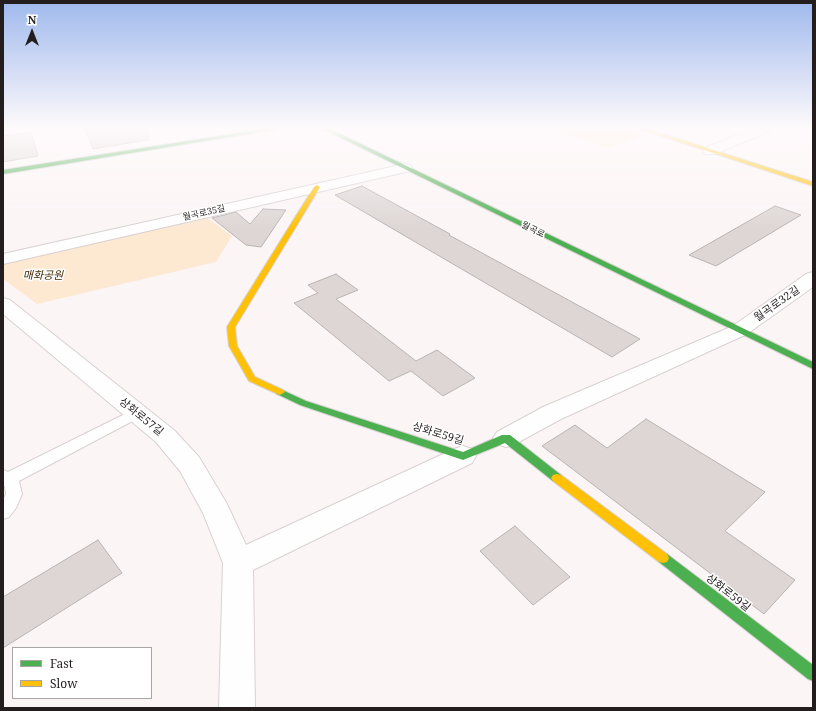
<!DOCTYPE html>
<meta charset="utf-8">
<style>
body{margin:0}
#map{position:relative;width:816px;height:711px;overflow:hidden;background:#fcf5f6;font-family:"Noto Serif",serif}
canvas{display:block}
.frame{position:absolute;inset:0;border:4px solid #241d1e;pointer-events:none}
.legend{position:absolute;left:12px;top:647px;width:140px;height:52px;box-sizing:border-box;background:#fff;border:1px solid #a7a5a5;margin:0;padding:5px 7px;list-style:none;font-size:12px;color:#241d1e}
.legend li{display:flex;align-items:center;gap:8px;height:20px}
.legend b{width:20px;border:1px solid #a7a5a5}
.north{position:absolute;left:12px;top:12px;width:40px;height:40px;-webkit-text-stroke:3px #fff;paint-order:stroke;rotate:0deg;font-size:11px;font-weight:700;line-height:16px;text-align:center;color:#241d1e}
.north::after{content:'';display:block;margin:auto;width:14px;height:18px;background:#241d1e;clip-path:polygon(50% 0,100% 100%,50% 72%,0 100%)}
</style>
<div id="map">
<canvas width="816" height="711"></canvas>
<div class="frame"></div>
<ul class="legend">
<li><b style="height:5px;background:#4caf50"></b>Fast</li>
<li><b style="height:5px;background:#ffc107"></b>Slow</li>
</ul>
<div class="north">N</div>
</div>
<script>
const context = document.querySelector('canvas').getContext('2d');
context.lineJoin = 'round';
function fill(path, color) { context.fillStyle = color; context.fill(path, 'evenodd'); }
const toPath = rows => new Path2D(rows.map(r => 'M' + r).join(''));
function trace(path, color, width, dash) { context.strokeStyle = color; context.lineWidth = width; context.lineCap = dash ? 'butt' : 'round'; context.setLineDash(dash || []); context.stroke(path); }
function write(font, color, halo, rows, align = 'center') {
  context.font = font + ' "Noto Serif","Noto Sans KR",serif'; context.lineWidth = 3; context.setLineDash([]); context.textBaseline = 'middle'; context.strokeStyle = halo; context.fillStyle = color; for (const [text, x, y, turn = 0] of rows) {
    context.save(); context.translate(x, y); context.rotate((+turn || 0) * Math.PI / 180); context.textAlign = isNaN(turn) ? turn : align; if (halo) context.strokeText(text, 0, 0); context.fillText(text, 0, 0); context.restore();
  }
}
const green = toPath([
 [555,129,623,129,642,136,608,148],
 [201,213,232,236,216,262,37,304,3,279,3,259]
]);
const building = toPath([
 [85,129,148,129,148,140,93,149,85,129],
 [31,132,38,156,3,162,3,136,31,132],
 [362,186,450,234,449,235,640,339,612,357,335,195,362,186],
 [775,206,801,215,716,266,689,255,775,206],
 [263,209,286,210,261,247,246,245,212,218,236,212,250,224,263,209],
 [336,274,358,290,336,299,416,361,437,350,475,378,443,396,411,371,389,381,294,303,318,293,308,285,336,274],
 [646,419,765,492,725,531,795,580,764,614,542,446,575,425,607,448,646,419],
 [515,526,570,577,533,605,480,551,515,526],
 [98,540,122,573,3,648,3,597,98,540]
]);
const lane = toPath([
 [137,408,142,410,144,413,142,416,19,481,22,494,16,508,9,517,3,519,3,500,6,494,5,487,3,484,3,470,8,472,137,408]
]);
const street = toPath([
 [752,129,770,129,768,132,715,154,705,154,703,151,705,148,752,129],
 [405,164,410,165,412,168,410,171,3,264,3,254,405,164],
 [813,272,813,287,747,334,561,419,515,444,506,447,497,444,493,438,497,432,543,407,733,326,806,274,813,272],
 [3,298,10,300,174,430,199,457,227,504,246,545,454,449,463,446,472,449,476,456,472,463,253,570,255,708,219,708,223,563,203,513,180,471,156,442,3,314,3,298]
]);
const fast = toPath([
 [264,129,278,129,3,174,3,170,264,129],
 [323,129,330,129,813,362,813,369,323,129],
 [280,389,306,401,463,452,502,435,510,435,561,475,563,478,561,481,557,482,553,481,505,443,463,460,300,405,277,394,275,392,280,389],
 [663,553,667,554,813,665,813,681,808,679,659,562,657,558,659,554,663,553]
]);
const slow = toPath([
 [640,129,648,129,813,182,813,186,640,129],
 [317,185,320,187,235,327,237,346,255,377,283,390,285,392,280,395,249,381,229,346,227,327,314,187,317,185],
 [557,474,561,475,667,554,669,558,667,562,663,563,659,562,553,481,551,478,553,475,557,474]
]);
const farStreetnames = [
 ["월곡로35길",204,213,-13],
 ["월곡로",533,230,26]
];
const parkNames = [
 ["매화공원",43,276]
];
const streetNames = [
 ["월곡로32길",777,304,-35],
 ["상화로57길",141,417,39],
 ["상화로59길",438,434,17],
 ["상화로59길",728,593,38]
];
fill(green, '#fde8d2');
fill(building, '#ddd6d5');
trace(building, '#b9b3b2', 1);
trace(lane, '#d8d1d2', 2);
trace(street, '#d8d1d2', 2);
trace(fast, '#d8d1d2', 2);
trace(slow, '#d8d1d2', 2);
fill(lane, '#fffefe');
fill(street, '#fffefe');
fill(fast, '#4caf50');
fill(slow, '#ffc107');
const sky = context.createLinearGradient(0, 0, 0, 229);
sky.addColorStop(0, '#9fb9ed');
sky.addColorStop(0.56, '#fefafb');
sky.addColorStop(1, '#fefafb00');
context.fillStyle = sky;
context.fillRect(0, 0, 816, 229);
write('9px', '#241d1e', '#fff', farStreetnames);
write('italic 11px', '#422901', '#fff', parkNames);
write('11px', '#241d1e', '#fff', streetNames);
</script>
